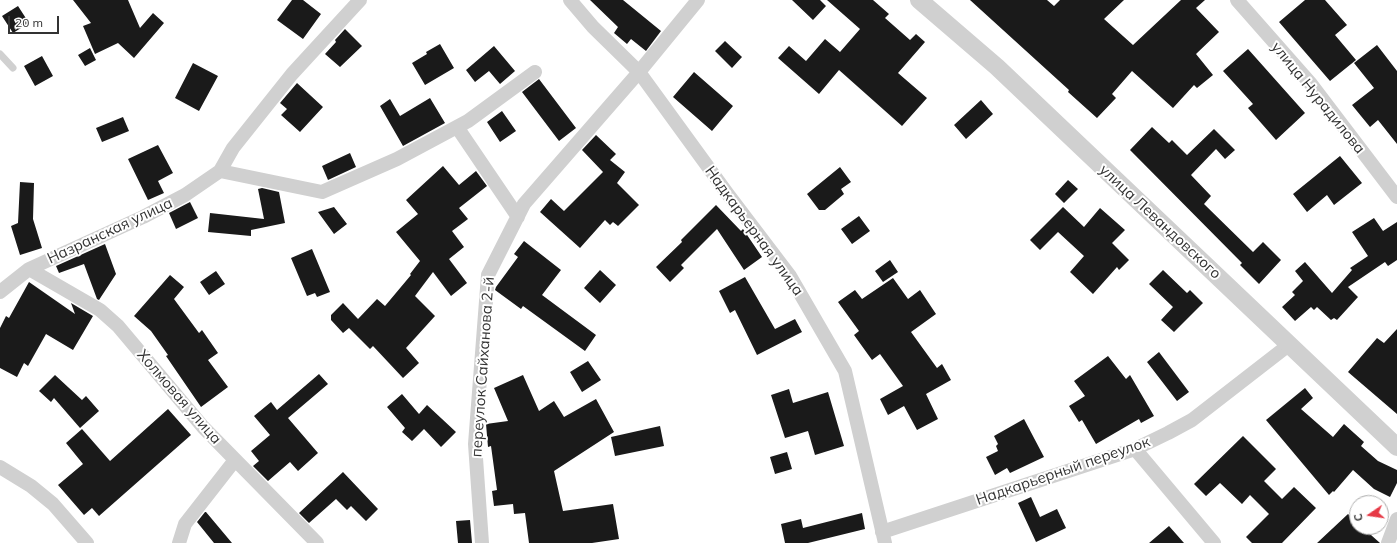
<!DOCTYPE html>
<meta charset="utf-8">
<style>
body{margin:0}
#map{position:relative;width:1397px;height:543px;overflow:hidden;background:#fff;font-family:Mulish,sans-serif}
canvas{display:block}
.north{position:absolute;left:1349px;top:495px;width:40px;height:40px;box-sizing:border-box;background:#fff;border:1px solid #adadad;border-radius:50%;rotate:257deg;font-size:11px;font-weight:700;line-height:16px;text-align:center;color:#333}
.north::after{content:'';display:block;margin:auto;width:14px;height:18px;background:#e63946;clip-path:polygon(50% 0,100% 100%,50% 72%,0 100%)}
.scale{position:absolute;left:8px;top:16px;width:51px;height:18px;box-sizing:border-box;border:2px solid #333;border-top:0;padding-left:5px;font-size:12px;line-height:14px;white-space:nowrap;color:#333;-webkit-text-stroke:3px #fff;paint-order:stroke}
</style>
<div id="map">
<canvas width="1397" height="543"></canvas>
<div class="north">С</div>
<div class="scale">20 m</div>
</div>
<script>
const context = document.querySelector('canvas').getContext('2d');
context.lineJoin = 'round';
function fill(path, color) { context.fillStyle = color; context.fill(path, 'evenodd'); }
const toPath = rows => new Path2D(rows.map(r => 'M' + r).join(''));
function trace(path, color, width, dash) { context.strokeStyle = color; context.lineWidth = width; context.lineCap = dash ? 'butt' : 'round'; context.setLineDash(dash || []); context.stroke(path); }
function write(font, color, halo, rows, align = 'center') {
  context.font = font + ' Mulish,sans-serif'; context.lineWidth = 4; context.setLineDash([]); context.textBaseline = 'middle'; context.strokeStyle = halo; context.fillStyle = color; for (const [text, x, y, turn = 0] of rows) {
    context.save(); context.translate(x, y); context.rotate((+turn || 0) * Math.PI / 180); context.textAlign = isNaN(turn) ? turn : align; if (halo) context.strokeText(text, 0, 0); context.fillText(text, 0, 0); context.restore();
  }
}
const building = toPath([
 [73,0,128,0,140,28,153,13,164,23,134,58,118,43,95,54,83,26,91,23],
 [292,0,303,0,321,14,303,39,277,20],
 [590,0,623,0,661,31,646,51,631,39,627,44,614,33,618,27],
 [792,0,820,0,826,6,813,20],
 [827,0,873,0,889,14,885,18,910,40,916,34,925,42,898,73,927,98,902,126,839,70,819,94,778,58,789,46,806,61,825,39,840,52,860,29],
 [970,0,1047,0,1054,6,1060,0,1124,0,1104,19,1133,45,1181,0,1205,0,1196,8,1219,32,1196,54,1213,75,1197,88,1194,85,1173,108,1132,71,1112,94,1116,98,1097,118,1068,92,1069,90],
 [1305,0,1325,0,1347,25,1335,35,1356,60,1330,81,1279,22],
 [18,6,29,23,13,33,2,16],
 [345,29,362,46,340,67,325,54,336,42,335,40],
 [725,41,742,57,732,68,715,51],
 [440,44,454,68,425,85,412,63,427,54,426,52],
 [1377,45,1397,71,1397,144,1378,120,1370,127,1352,105,1374,88,1354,63],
 [494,46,515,71,500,84,489,71,475,82,466,70],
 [90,48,96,60,85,66,78,55],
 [1248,49,1305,113,1276,140,1248,108,1253,104,1223,71],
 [42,56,53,76,35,86,24,66],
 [193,63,218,76,199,111,175,98],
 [694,72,733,106,712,131,673,97],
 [539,79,576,128,559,141,522,92],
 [297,83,323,107,300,132,281,115,287,109,280,103],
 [430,98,445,123,403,146,380,106,390,99,400,116],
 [981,100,993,114,966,139,954,125],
 [502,111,516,131,500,142,487,122],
 [123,117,129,131,102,142,96,128],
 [1152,127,1169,143,1172,140,1187,155,1214,129,1235,150,1225,159,1216,149,1191,175,1211,196,1204,204,1253,252,1263,242,1281,260,1259,284,1240,265,1242,263,1130,150],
 [596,135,616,154,610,160,625,172,617,183,639,205,618,226,613,222,610,225,605,220,580,248,540,212,551,199,564,211,603,172,582,150],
 [158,145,173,173,158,181,164,193,148,200,128,159],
 [350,153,356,167,328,180,322,166],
 [1340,156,1362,183,1334,205,1327,195,1307,212,1293,194],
 [443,166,459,185,476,171,487,186,459,208,468,219,452,231,464,247,449,259,467,283,451,296,433,272,415,296,435,316,406,348,419,363,403,378,373,346,370,349,349,328,343,333,331,320,331,315,343,303,358,319,377,299,385,306,411,275,410,274,420,261,396,232,418,214,406,200],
 [840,167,851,182,841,189,844,194,825,210,819,210,807,194],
 [1068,180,1078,189,1064,203,1055,194],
 [20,182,34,183,33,219,42,248,20,255,11,226,18,223],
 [262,188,279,192,285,223,251,230,251,236,208,232,210,213,264,219,258,189],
 [190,202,198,218,176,229,169,213],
 [716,205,741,231,743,229,762,257,744,270,717,229,681,265,684,268,670,282,656,267,682,242,681,240],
 [334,207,347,224,334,234,318,212],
 [1063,207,1084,227,1100,208,1125,230,1112,243,1129,260,1119,270,1117,267,1093,294,1070,272,1084,256,1058,232,1040,250,1030,240],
 [859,216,870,231,852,244,841,229],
 [1374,218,1383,231,1397,222,1397,260,1388,266,1385,262,1348,287,1358,297,1337,320,1334,318,1331,320,1317,307,1314,310,1311,307,1295,321,1282,307,1295,295,1292,292,1303,281,1295,271,1305,262,1332,293,1352,270,1350,268,1368,256,1352,232],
 [524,241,561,270,542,295,596,335,585,351,523,306,521,309,495,290,496,287,518,257,514,254],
 [105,244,116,274,99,300,97,299,84,264,59,273,56,266],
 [312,249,330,292,317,297,315,293,307,296,291,258],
 [890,260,898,272,883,282,875,271],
 [600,270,616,285,600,303,584,288],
 [1163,270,1187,293,1190,290,1203,303,1174,332,1161,320,1173,307,1149,284],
 [216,271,225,284,209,295,200,282],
 [170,275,184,287,174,299,199,333,202,330,218,353,208,360,228,387,201,407,166,356,168,355,151,331,134,316],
 [745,277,775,329,795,319,802,332,757,355,735,310,730,313,719,291],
 [893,278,908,299,920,290,936,314,911,332,937,368,942,364,951,380,926,394,938,419,917,430,904,406,888,415,880,399,903,386,880,354,872,360,854,335,859,331,838,302,855,290,862,299],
 [29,282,75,314,71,303,93,316,73,350,46,334,28,366,24,363,17,377,0,368,0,328,6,316,9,318],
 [1397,329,1397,414,1348,372,1377,338,1384,343],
 [1159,352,1189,392,1177,401,1147,362],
 [1108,356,1126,379,1130,375,1154,416,1141,423,1139,419,1096,444,1082,420,1079,422,1069,406,1085,396,1074,381],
 [588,361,601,380,582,392,570,372],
 [319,374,328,384,288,418,318,453,298,471,290,462,268,481,253,466,259,461,251,451,270,435,254,416,271,402,277,410],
 [55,375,82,400,86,396,99,411,80,428,54,398,51,402,39,391],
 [523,375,539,411,554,401,564,417,596,399,614,432,554,471,563,511,613,504,619,539,592,543,529,543,525,513,514,514,513,504,494,506,492,491,497,490,491,446,488,447,486,424,508,421,494,388],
 [1305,388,1313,398,1301,409,1333,437,1344,424,1364,442,1361,446,1378,461,1397,470,1397,483,1390,497,1374,489,1353,470,1334,492,1333,491,1329,495,1266,420],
 [789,389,793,403,828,392,844,446,815,455,808,431,785,438,771,395],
 [402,394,419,414,427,405,456,432,441,447,424,429,412,441,402,432,405,428,387,407],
 [168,409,191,435,99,516,92,508,84,515,58,485,83,464,66,443,82,429,110,461],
 [1024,419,1044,457,1010,473,1007,468,995,475,986,457,998,451,996,446,998,444,994,436],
 [660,426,664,446,615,456,611,437],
 [1243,436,1276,469,1264,481,1282,499,1294,487,1316,508,1282,543,1252,543,1246,537,1269,514,1250,495,1242,504,1220,483,1206,496,1194,484],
 [787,452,792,469,775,474,770,457],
 [343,472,378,509,366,521,351,506,347,510,336,499,309,523,299,513],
 [1031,497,1040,517,1057,509,1066,528,1036,542,1018,503],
 [205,512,206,512,232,543,214,543,197,522],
 [862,513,865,529,808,543,785,543,781,524,801,519,803,528],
 [1348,514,1357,522,1357,527,1362,527,1380,543,1317,543],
 [470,520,472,543,458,543,456,521],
 [1169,526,1184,543,1149,543]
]);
const service = toPath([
 [0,54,13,68]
]);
const minor = toPath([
 [570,0,593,27,639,72,727,193,790,276,845,371,885,543],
 [1237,0,1311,84,1397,197],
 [457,127,518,217],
 [220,171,322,192,397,159,468,121,535,72],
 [29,269,100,310,118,326,203,427,317,543],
 [0,292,29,269,143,217,185,195,220,171,233,148,292,74,360,0],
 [1135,449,1214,543],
 [0,467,31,486,53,504,87,543],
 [882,532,1135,449,1168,433,1192,420,1290,344],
 [179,543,185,524,235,460],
 [482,543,475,444,488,275,524,204,639,72,698,0],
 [1388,543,1397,519]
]);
const tertiary = toPath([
 [919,0,997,67,1397,447]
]);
const streetNames = [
 ["улица Нурадилова",1318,98,51],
 ["улица Левандовского",1160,222,43],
 ["Назранская улица",110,231,-25],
 ["Надкарьерная улица",754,231,54],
 ["переулок Сайханова 2-й",483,367,-86],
 ["Холмовая улица",179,397,49],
 ["Надкарьерный переулок",1063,471,-19]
];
fill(building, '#1a1a1a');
trace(service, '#d0d0d0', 7);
trace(minor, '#d0d0d0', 14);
trace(tertiary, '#d0d0d0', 18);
write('15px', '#333', '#fff', streetNames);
</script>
